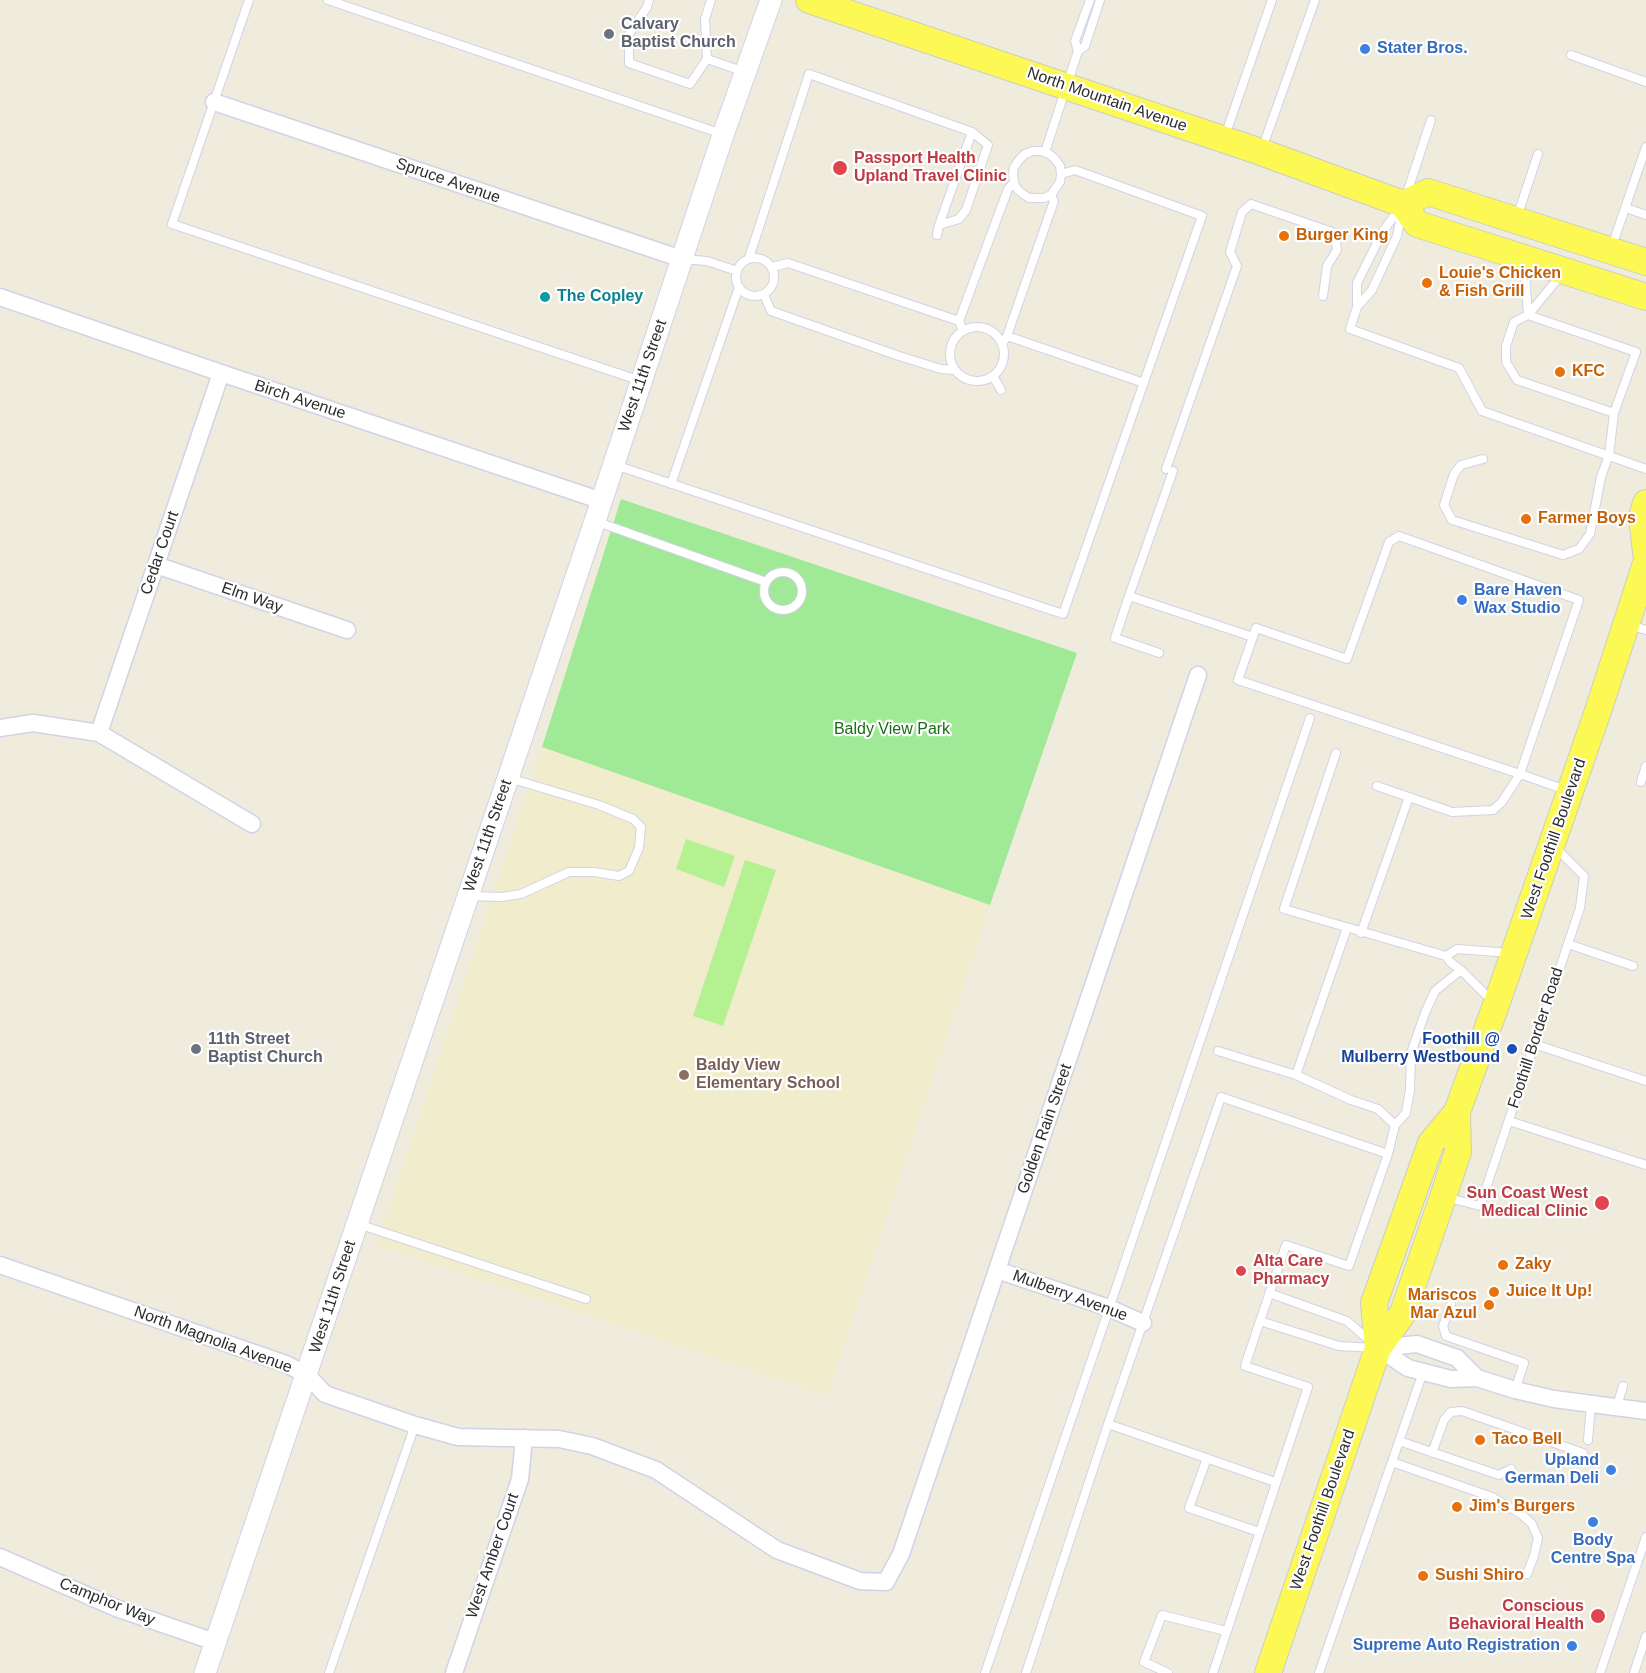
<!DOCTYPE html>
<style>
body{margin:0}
canvas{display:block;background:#efebdd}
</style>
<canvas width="1646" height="1673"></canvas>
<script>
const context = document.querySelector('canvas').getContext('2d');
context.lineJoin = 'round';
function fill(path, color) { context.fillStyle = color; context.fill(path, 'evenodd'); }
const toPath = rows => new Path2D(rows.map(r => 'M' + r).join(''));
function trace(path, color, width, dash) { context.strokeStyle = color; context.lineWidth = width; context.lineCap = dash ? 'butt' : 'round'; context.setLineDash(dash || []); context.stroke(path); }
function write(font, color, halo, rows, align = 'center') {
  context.font = font + ' Helvetica,sans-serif'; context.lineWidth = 4.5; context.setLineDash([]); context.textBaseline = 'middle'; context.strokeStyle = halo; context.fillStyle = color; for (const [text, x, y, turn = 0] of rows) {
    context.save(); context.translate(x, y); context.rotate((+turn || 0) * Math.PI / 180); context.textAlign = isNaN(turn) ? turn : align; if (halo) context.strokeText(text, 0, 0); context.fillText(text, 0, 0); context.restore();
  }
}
const education = toPath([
 [542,747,990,905,827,1396,377,1245]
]);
const green = toPath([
 [621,499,1077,653,990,905,542,747]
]);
const pitch = toPath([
 [686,839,735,856,724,887,676,869],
 [745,860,776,870,723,1026,693,1016]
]);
const service = toPath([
 [249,0,172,224,641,381],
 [328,0,722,134],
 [649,0,647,7,629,34,629,63,690,84,707,59,705,19,711,0],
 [1078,51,1075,41,1090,0],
 [1571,55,1646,82],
 [707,59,745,72],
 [1225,136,1272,0],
 [1262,149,1315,0],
 [1045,152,1078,51,1085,46,1100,0],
 [1406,196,1431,120],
 [1401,207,1383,231,1357,283,1357,307,1350,329,1459,368,1482,411,1646,469],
 [1626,208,1646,215],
 [1517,217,1538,154],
 [939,225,972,132],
 [1611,249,1646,147],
 '736 277a19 19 0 1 1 38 0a19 19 0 1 1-38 0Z',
 [749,258,809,74,972,132,988,145,966,210,959,219,939,225,937,235],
 [682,259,707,261,737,271],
 [1524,261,1528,315],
 [772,267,788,263,959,321],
 [1561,275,1528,315,1514,322,1506,346,1506,362,1517,380,1614,413],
 [764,295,771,311,899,356,941,369,955,370],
 [1357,307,1372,290,1397,236,1402,211],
 '950 354a27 27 0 1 1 54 0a27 27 0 1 1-54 0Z',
 [963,331,959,321,1008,189,1014,182,1013,174,1014,167,1019,160,1025,154,1033,151,1041,151,1049,154,1055,159,1060,166,1061,174,1060,182,1051,195,1044,198,1029,198,1023,194,1017,189,1014,182],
 [1007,336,1144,383],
 [1002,344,1007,336,1054,201,1051,195],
 [993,376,1001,390],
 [1483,459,1461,465,1454,474,1444,505,1452,520,1563,555,1579,549,1590,534,1601,477,1609,455,1614,413,1636,352,1528,315],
 [615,465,1063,614,1202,216,1075,170,1061,174],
 [1166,469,1237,266,1230,252,1242,212,1251,204,1335,233,1337,250,1327,266,1323,296],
 [1173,471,1129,596,1253,637],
 [671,484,739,287],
 [595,521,766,582],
 '764 591a19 19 0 1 1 38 0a19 19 0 1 1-38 0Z',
 [1129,596,1115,638,1159,653],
 [1629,625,1646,630],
 [1336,753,1284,909,1446,956],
 [1641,782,1646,766],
 [1377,786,1452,812,1493,810,1502,802,1520,774,1579,600,1399,536,1389,542,1347,659,1256,628,1238,680,1520,774,1566,790],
 [468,896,501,897,521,894,569,872,594,872,619,876,629,871,639,848,641,827,633,819,599,805,509,778],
 [1347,928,1296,1075,1351,1100,1378,1109,1395,1125,1388,1154],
 [1361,933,1409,797],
 [1568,944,1633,966],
 [1492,1001,1461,970,1450,962,1446,956,1457,949,1511,953],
 [1534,1044,1646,1081],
 [1218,1051,1296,1075],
 [1509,1121,1646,1165],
 [1395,1125,1406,1113,1410,1090,1411,1053,1425,1013,1435,991,1461,970],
 [1445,1197,1480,1206,1580,908,1584,876,1554,846],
 [1480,1206,1499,1213],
 [358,1224,586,1299],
 [1269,1293,1347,1321,1371,1342],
 [1451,1304,1443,1326,1446,1336,1524,1363,1515,1390],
 [1260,1321,1339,1346,1376,1348],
 [1617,1406,1623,1386],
 [1108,1424,1275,1482],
 [1588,1440,1591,1404],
 [1399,1441,1499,1475,1511,1469],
 [1432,1453,1444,1420,1451,1412,1462,1411,1583,1453],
 [1207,1458,1189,1508,1259,1532],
 [1392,1462,1492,1497,1521,1514,1532,1524,1538,1538,1534,1556,1527,1574],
 [329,1673,415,1425],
 [985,1673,1310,718],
 [1026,1673,1108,1424,1221,1097,1388,1154,1349,1266,1286,1245,1260,1321,1245,1366,1308,1387,1213,1673],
 [1168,1673,1144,1662,1162,1615,1226,1631],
 [1319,1673,1423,1372],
 [1600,1673,1646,1537],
 [1634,1673,1646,1636]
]);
const minor = toPath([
 [214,102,682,259],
 [0,297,221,373,602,501],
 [156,565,347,630],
 [0,728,33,723,99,733,252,824],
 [99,733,221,373],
 [0,1265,286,1364,307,1375,325,1394,415,1425,458,1437,559,1439,592,1446,656,1470,777,1550,860,1581,886,1582,901,1554,1198,675],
 [997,1270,1109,1308,1143,1323],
 [1378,1348,1408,1368,1451,1379,1477,1378,1515,1390,1554,1399,1646,1411],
 [1378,1348,1417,1344,1457,1358,1477,1378],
 [0,1557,116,1608,215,1642],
 [454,1673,520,1479,524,1438]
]);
const tertiary = toPath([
 [205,1673,593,527,723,135,771,0]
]);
const primary = toPath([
 [809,0,1261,152,1403,204,1417,224,1646,297],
 [1403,204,1428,192,1646,262],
 [1646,503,1642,517,1646,552],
 [1378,1348,1374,1303,1431,1143,1457,1112,1496,1005,1599,708,1646,563],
 [1268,1673,1378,1348,1403,1313,1443,1197,1458,1152,1457,1112]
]);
const markers = [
 [609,34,6,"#6b7280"],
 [1365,49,6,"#3f7fe0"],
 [840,168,8,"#e0444e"],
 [1284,236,6,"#e8710a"],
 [1427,283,6,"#e8710a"],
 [545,297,6,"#0f9aa8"],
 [1560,372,6,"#e8710a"],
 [1526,519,6,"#e8710a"],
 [1462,600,6,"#3f7fe0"],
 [196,1049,6,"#6b7280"],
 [1512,1049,6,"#1a4fb4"],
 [684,1075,6,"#8d6e63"],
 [1602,1203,8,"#e0444e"],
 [1503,1265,6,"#e8710a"],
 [1241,1271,6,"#e0444e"],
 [1494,1292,6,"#e8710a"],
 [1489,1305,6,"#e8710a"],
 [1480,1440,6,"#e8710a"],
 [1611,1470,6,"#3f7fe0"],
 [1457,1507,6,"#e8710a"],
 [1593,1522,6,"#3f7fe0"],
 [1423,1576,6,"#e8710a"],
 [1598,1616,8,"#e0444e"],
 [1572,1646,6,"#3f7fe0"]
];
const worshipNames = [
 ["Calvary",621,25],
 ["Baptist Church",621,43],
 ["11th Street",208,1040],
 ["Baptist Church",208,1058]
];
const shopNames = [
 ["Stater Bros.",1377,49],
 ["Bare Haven",1474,591],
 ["Wax Studio",1474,609],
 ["Upland",1599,1461,"right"],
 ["German Deli",1599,1479,"right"],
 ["Body",1593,1541,"center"],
 ["Centre Spa",1593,1559,"center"],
 ["Supreme Auto Registration",1560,1646,"right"]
];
const streetNames = [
 ["North Mountain Avenue",1107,100,19],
 ["Spruce Avenue",448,181,19],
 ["West 11th Street",643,376,-71],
 ["Birch Avenue",300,400,18],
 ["Cedar Court",160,553,-71],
 ["Elm Way",252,598,19],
 ["West 11th Street",488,836,-71],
 ["West Foothill Boulevard",1554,839,-71],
 ["Foothill Border Road",1536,1038,-72],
 ["Golden Rain Street",1045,1129,-71],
 ["Mulberry Avenue",1070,1296,20],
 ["West 11th Street",333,1297,-72],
 ["North Magnolia Avenue",213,1340,20],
 ["West Foothill Boulevard",1323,1510,-71],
 ["West Amber Court",493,1556,-71],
 ["Camphor Way",107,1602,22]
];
const healthNames = [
 ["Passport Health",854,159],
 ["Upland Travel Clinic",854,177],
 ["Sun Coast West",1588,1194,"right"],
 ["Medical Clinic",1588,1212,"right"],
 ["Alta Care",1253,1262],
 ["Pharmacy",1253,1280],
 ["Conscious",1584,1607,"right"],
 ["Behavioral Health",1584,1625,"right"]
];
const foodNames = [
 ["Burger King",1296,236],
 ["Louie's Chicken",1439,274],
 ["& Fish Grill",1439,292],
 ["KFC",1572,372],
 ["Farmer Boys",1538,519],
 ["Zaky",1515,1265],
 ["Juice It Up!",1506,1292],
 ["Mariscos",1477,1296,"right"],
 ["Mar Azul",1477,1314,"right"],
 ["Taco Bell",1492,1440],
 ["Jim's Burgers",1469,1507],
 ["Sushi Shiro",1435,1576]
];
const cultureNames = [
 ["The Copley",557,297]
];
const parkNames = [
 ["Baldy View Park",892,730]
];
const transitNames = [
 ["Foothill @",1500,1040],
 ["Mulberry Westbound",1500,1058]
];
const educationNames = [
 ["Baldy View",696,1066],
 ["Elementary School",696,1084]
];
fill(education, '#f1edcc');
fill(green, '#a0e996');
fill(pitch, '#b4f191');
trace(service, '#d3d2e6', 10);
trace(minor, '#d3d2e6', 19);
trace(tertiary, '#d3d2e6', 23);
trace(primary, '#ccc', 28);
trace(service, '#fff', 8);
trace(minor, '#fff', 16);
trace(tertiary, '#fff', 21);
trace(primary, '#fcf955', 26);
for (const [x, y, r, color] of markers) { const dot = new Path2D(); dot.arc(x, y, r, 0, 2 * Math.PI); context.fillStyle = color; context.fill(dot); trace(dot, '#fff', 2); }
write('bold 16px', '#5b616d', '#fff', worshipNames, 'left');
write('bold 16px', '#366cbe', '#fff', shopNames, 'left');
write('16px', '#2c2c2c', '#fff', streetNames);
write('bold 16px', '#be3a42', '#fff', healthNames, 'left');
write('bold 16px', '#c56008', '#fff', foodNames, 'left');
write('bold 16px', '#0d838f', '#fff', cultureNames, 'left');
write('16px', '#157015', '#fff', parkNames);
write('bold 16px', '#164399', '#fff', transitNames, 'right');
write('bold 16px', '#785e54', '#fff', educationNames, 'left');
</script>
